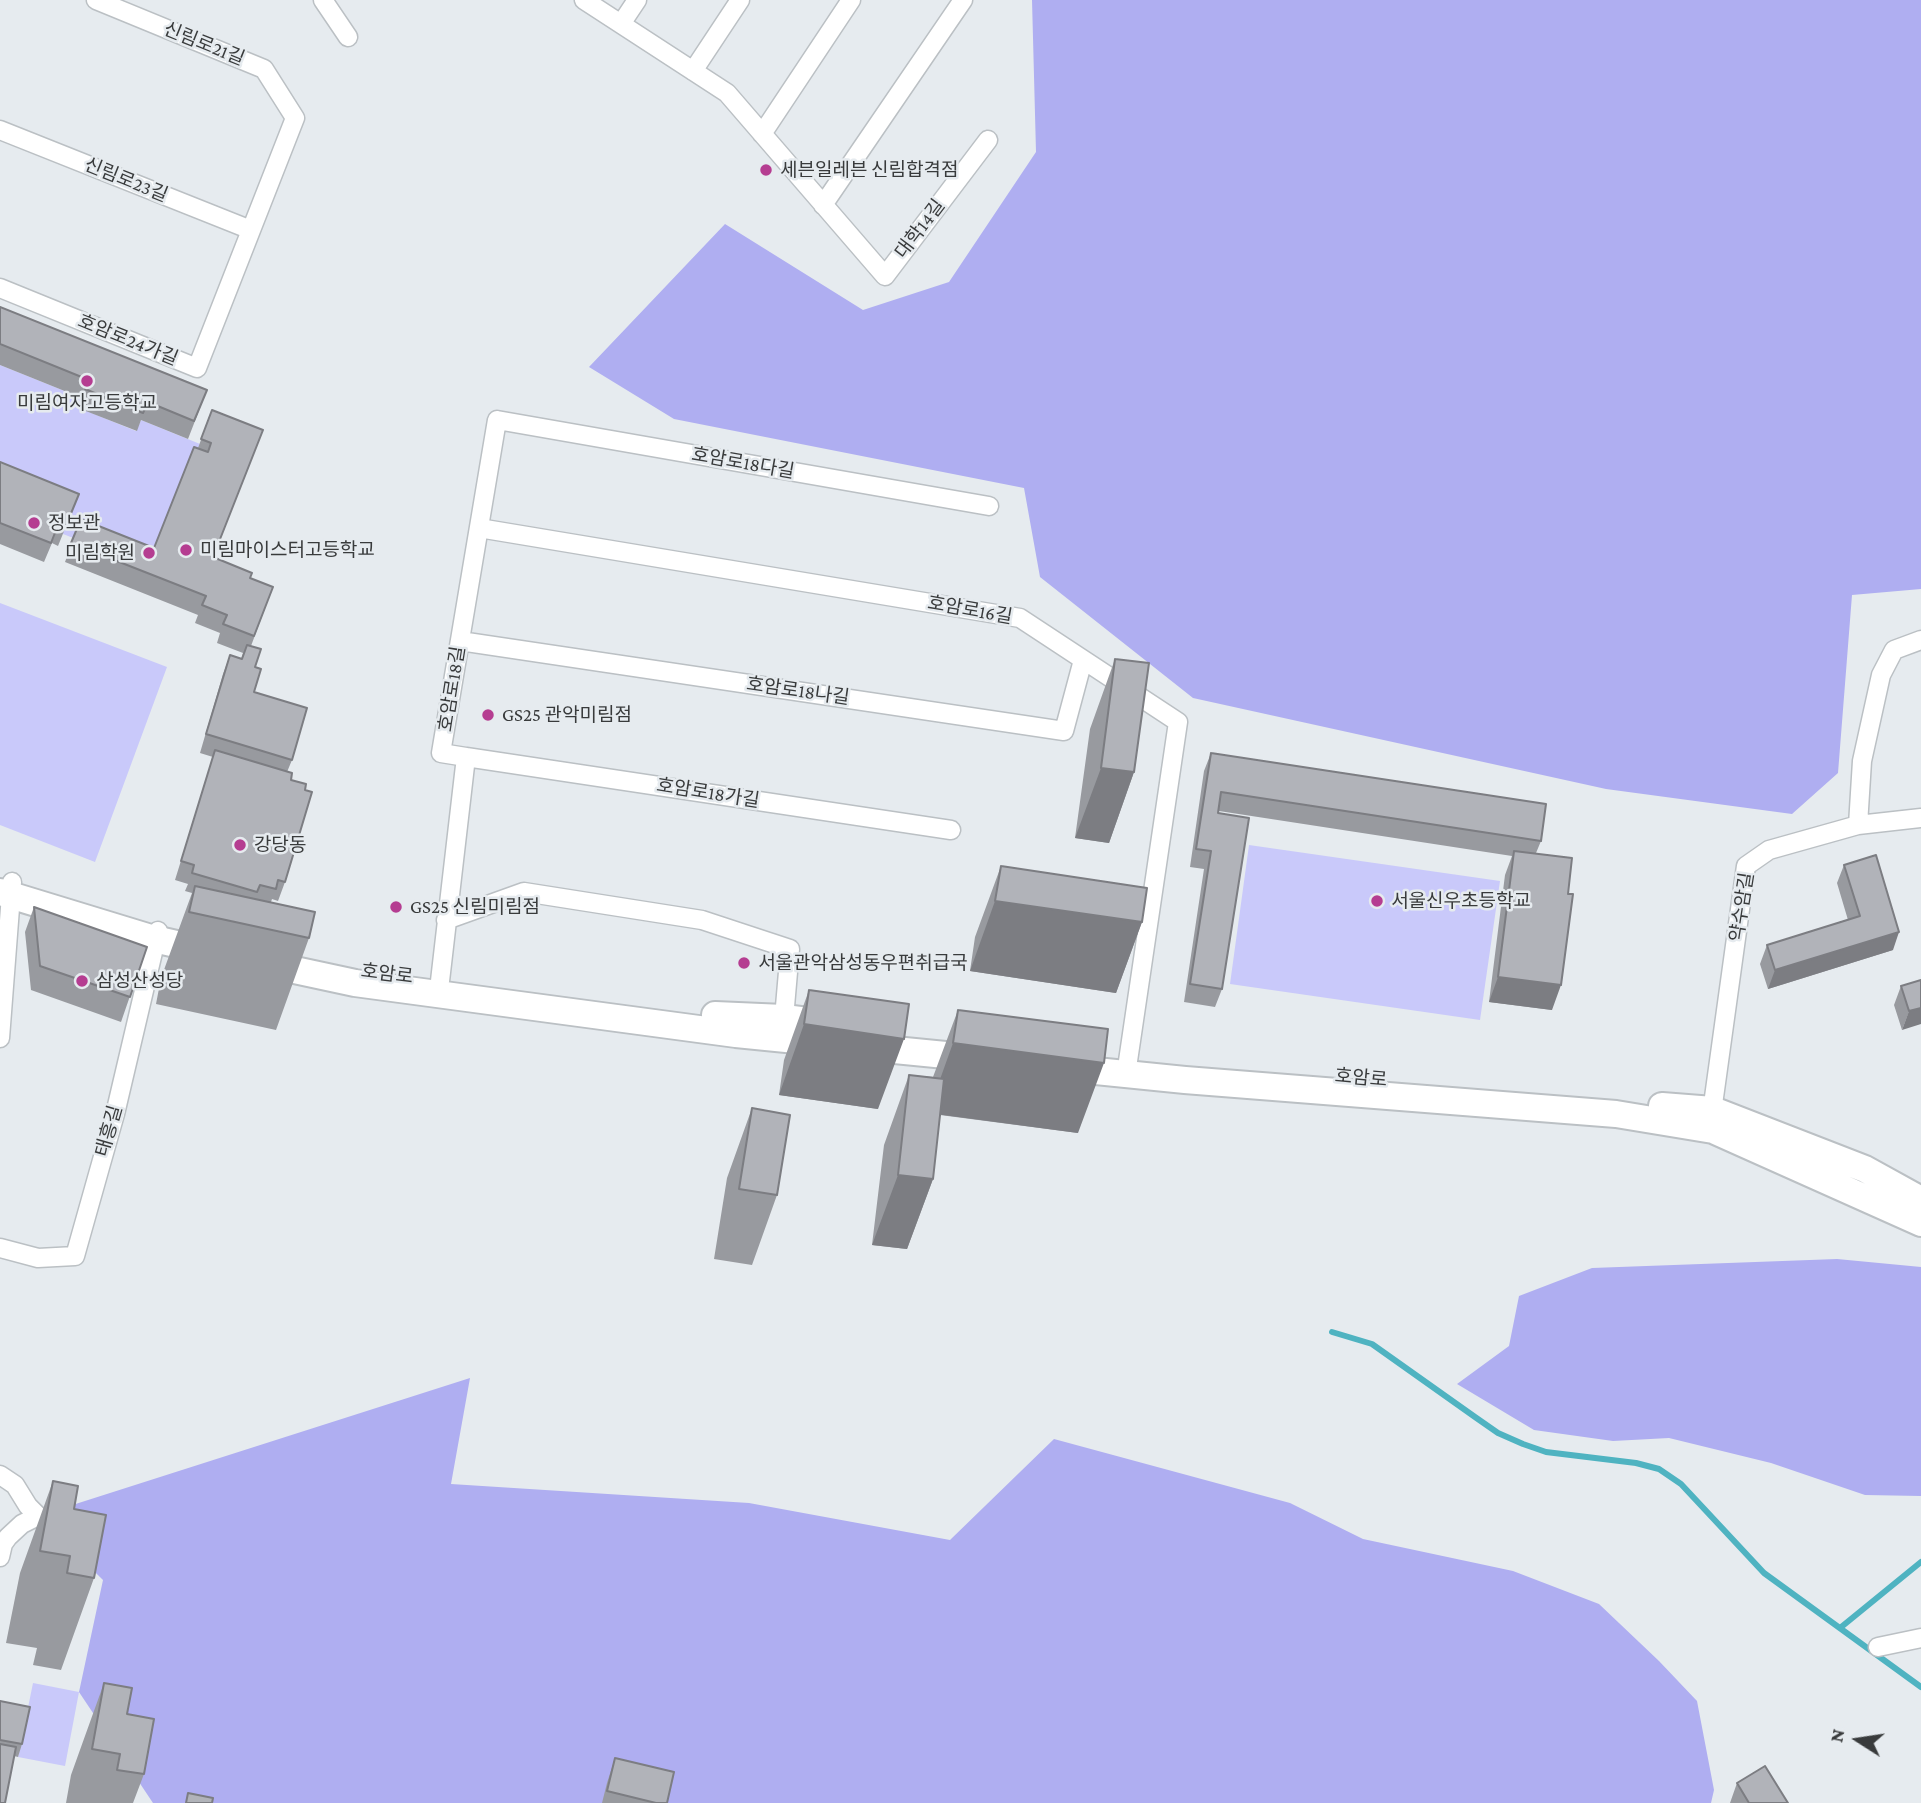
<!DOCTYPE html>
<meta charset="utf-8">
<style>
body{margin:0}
#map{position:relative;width:1921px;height:1803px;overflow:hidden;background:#e6ebef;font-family:"Crimson Pro",serif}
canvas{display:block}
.north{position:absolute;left:1823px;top:1705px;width:70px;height:70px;-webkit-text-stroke:5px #e6ebef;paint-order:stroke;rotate:282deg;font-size:19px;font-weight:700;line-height:28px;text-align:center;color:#393b3c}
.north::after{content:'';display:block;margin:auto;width:24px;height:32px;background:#393b3c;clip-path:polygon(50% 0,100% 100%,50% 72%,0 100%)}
</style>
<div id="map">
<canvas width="1921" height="1803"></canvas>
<div class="north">N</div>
</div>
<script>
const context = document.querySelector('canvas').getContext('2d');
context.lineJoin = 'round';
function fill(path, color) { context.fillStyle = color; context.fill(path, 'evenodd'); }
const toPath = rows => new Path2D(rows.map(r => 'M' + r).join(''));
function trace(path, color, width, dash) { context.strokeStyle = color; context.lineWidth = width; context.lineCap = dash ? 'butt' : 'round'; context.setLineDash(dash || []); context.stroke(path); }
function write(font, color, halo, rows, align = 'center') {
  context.font = font + ' "Crimson Pro","Noto Sans KR",serif'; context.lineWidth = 5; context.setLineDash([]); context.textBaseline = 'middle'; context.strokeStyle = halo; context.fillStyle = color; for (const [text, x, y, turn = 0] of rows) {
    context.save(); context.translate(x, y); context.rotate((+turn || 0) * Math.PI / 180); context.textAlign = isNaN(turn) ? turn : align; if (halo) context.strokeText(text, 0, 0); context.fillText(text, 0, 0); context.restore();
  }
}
const green = toPath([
 [0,365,82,398,79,408,136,431,141,420,200,444,148,567,63,534,0,484],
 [0,603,167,667,95,862,0,825],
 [1249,845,1500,881,1480,1020,1230,984],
 [33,1683,79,1692,65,1766,18,1757]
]);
const forest = toPath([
 [1032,0,1921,0,1921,589,1852,595,1838,773,1792,814,1606,789,1193,698,1040,577,1024,488,674,419,589,367,725,224,863,310,949,282,1036,152],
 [1837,1259,1921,1267,1921,1496,1865,1495,1771,1463,1669,1438,1613,1441,1534,1430,1457,1384,1509,1346,1519,1296,1592,1268],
 [470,1378,451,1484,749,1503,950,1540,1054,1439,1290,1503,1363,1539,1513,1571,1599,1604,1659,1661,1697,1701,1714,1790,1711,1803,153,1803,79,1692,103,1580,38,1516]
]);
const stream = toPath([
 [1332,1332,1372,1344,1475,1417,1498,1433,1523,1444,1546,1452,1636,1463,1659,1469,1681,1484,1764,1573,1921,1687],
 [1840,1628,1921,1562]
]);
const minor = toPath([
 [323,0,348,37],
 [584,0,727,93,885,276,988,140],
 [621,24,637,0],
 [693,71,740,0],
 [0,130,251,230],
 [762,134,851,0],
 [823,205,963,0],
 [0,288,197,368,295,118,264,69,96,0],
 [479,528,1020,618,1178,722,1128,1061],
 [460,641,1064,731,1083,660],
 [466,757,951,830],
 [1858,825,1862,761,1881,675,1894,650,1921,640],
 [446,920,524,892,702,920,790,949,784,1018],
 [440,981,466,757,441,753,497,420,989,506],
 [0,1038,12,882],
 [1711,1119,1746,866,1769,850,1858,825,1921,818],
 [0,1248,38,1258,75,1256,115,1114,158,931],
 [0,1475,15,1485,28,1506,38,1516,22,1524,8,1537,3,1544,0,1557],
 [1878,1647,1921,1638]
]);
const secondary = toPath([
 [0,892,154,939,207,951],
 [262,963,355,983,736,1034,826,1043],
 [715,1015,784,1018,833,1024],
 [864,1047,976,1058],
 [1066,1068,1185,1080,1616,1114,1713,1130,1921,1223],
 [1662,1106,1713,1110,1865,1169,1921,1200]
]);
const wall = toPath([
 [0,307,207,390,188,439,141,420,137,431,78,408,82,398,0,365],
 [212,410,214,558,250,578,273,587,251,646,255,667,254,692,292,760,287,772,291,780,285,882,278,901,272,899,271,902,309,938,276,1030,156,1004,161,978,192,893,185,891,188,884,175,880,213,757,200,753,223,674,230,655,241,659,243,653,217,643,220,633,195,623,198,615,65,562,81,519,154,548,198,448],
 [0,462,79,494,58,546,52,543,44,562,0,544],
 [1115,659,1134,772,1109,843,1075,838,1090,729],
 [1211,753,1541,841,1536,853,1552,1010,1489,1002,1505,875,1512,856,1219,811,1222,989,1215,1007,1184,1002,1204,869,1190,867,1204,771],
 [1844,865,1893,950,1768,989,1760,964,1767,945,1848,920,1837,883],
 [1001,866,1142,922,1116,993,970,971,975,937],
 [34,907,147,947,121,1022,31,990,25,932],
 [1921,980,1902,1030,1894,1005,1901,986],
 [809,990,878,1109,779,1095,784,1060],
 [958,1010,1078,1133,940,1115,933,1179,907,1249,872,1245,884,1145,909,1075,933,1077],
 [752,1108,777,1195,752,1265,714,1259,727,1178],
 [53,1481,74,1509,94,1578,61,1670,33,1665,37,1648,6,1643,20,1573],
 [104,1683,127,1714,144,1774,133,1803,66,1803,71,1775],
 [0,1701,22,1744,18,1757,14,1756,0,1803],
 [615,1758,667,1803,602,1803,607,1783],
 [1737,1783,1788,1803,1730,1803]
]);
const shadedWall = toPath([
 [1101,768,1134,772,1109,843,1075,838],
 [995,901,1142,922,1116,993,970,971],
 [1899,932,1893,950,1768,989,1775,970],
 [1498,977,1561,985,1552,1010,1489,1002],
 [1921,1008,1921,1024,1902,1030,1909,1011],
 [804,1024,904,1039,878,1109,779,1095],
 [953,1043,1104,1063,1078,1133,928,1113],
 [898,1175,933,1179,907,1249,872,1245]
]);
const building = toPath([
 [0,307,207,390,194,421,148,402,143,413,85,389,89,380,0,344,0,307],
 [212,410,263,430,213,557,252,573,250,578,273,587,254,636,223,624,227,615,202,605,206,596,71,543,81,519,154,548,194,447,208,452,211,443,201,439,212,410],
 [0,462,79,494,65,528,58,525,51,543,0,523,0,462],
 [247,645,261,649,255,667,261,669,254,692,307,708,292,760,206,734,230,655,242,659,247,645],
 [1115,659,1149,663,1134,772,1101,768,1115,659],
 [215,750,292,773,291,780,306,784,305,790,312,792,285,882,278,880,276,889,260,885,257,892,192,873,194,865,181,861,215,750],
 [1211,753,1546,804,1541,841,1221,792,1218,813,1249,818,1222,989,1190,984,1211,851,1196,849,1211,753],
 [1514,851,1572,858,1568,894,1573,894,1561,985,1498,977,1514,851],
 [1876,855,1899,932,1775,970,1767,945,1860,916,1844,865,1876,855],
 [1001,866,1147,888,1142,922,995,901,1001,866],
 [195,886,315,912,309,938,189,912,195,886],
 [34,907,147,947,130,997,40,966,34,907],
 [1921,980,1921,1008,1909,1011,1901,986,1921,980],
 [809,990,909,1004,904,1039,804,1024,809,990],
 [958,1010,1108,1029,1104,1063,953,1043,958,1010],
 [909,1075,944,1079,933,1179,898,1175,909,1075],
 [752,1108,790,1115,777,1195,739,1189,752,1108],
 [53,1481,78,1486,74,1509,106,1515,94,1578,67,1573,70,1556,40,1551,53,1481],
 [104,1683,132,1688,127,1714,154,1719,144,1774,117,1770,120,1754,92,1749,104,1683],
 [0,1701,30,1707,22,1744,0,1740,0,1701],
 [0,1744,16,1747,5,1803,0,1803,0,1744],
 [615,1758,674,1772,667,1803,656,1803,607,1791,615,1758],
 [1765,1766,1788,1803,1749,1803,1737,1783,1765,1766],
 [188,1793,213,1798,212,1803,186,1803,188,1793]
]);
const markers = [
 [766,170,7,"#b53d91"],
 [87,381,7,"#b53d91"],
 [34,523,7,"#b53d91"],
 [186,550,7,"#b53d91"],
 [149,553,7,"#b53d91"],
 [488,715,7,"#b53d91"],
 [240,845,7,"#b53d91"],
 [1377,901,7,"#b53d91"],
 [396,907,7,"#b53d91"],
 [744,963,7,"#b53d91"],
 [82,981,7,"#b53d91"]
];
const streetNames = [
 ["신림로21길",204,44,22],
 ["신림로23길",126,180,22],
 ["대학14길",920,229,-53],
 ["호암로24가길",128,340,22],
 ["호암로18다길",743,463,10],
 ["호암로16길",970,610,10],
 ["호암로18길",452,689,-81],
 ["호암로18나길",798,691,8],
 ["호암로18가길",708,793,9],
 ["약수암길",1742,907,-81],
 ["호암로",387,974,7],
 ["호암로",1361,1078,5],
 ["태흥길",109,1131,-74]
];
const poiNames = [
 ["세븐일레븐 신림합격점",780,170],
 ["미림여자고등학교",87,403,"center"],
 ["정보관",48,523],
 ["미림마이스터고등학교",200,550],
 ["미림학원",135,553,"right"],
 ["GS25 관악미림점",502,715],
 ["강당동",254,845],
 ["서울신우초등학교",1391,901],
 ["GS25 신림미림점",410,907],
 ["서울관악삼성동우편취급국",758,963],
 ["삼성산성당",96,981]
];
fill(green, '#c9c9fa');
fill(forest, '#afaef1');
trace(stream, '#4fb3c1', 6);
trace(minor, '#bbc0c4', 21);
trace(secondary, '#bbc0c4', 30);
trace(minor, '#fff', 18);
trace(secondary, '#fff', 26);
fill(wall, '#989a9f');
fill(shadedWall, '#7c7d82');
fill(building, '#b1b3b9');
trace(building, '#7c7d82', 2);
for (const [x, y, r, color] of markers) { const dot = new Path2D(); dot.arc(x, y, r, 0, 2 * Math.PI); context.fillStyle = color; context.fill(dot); trace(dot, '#e6ebef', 2.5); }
write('19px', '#393b3c', '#e6ebef', streetNames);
write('19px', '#393b3c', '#e6ebef', poiNames, 'left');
</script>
